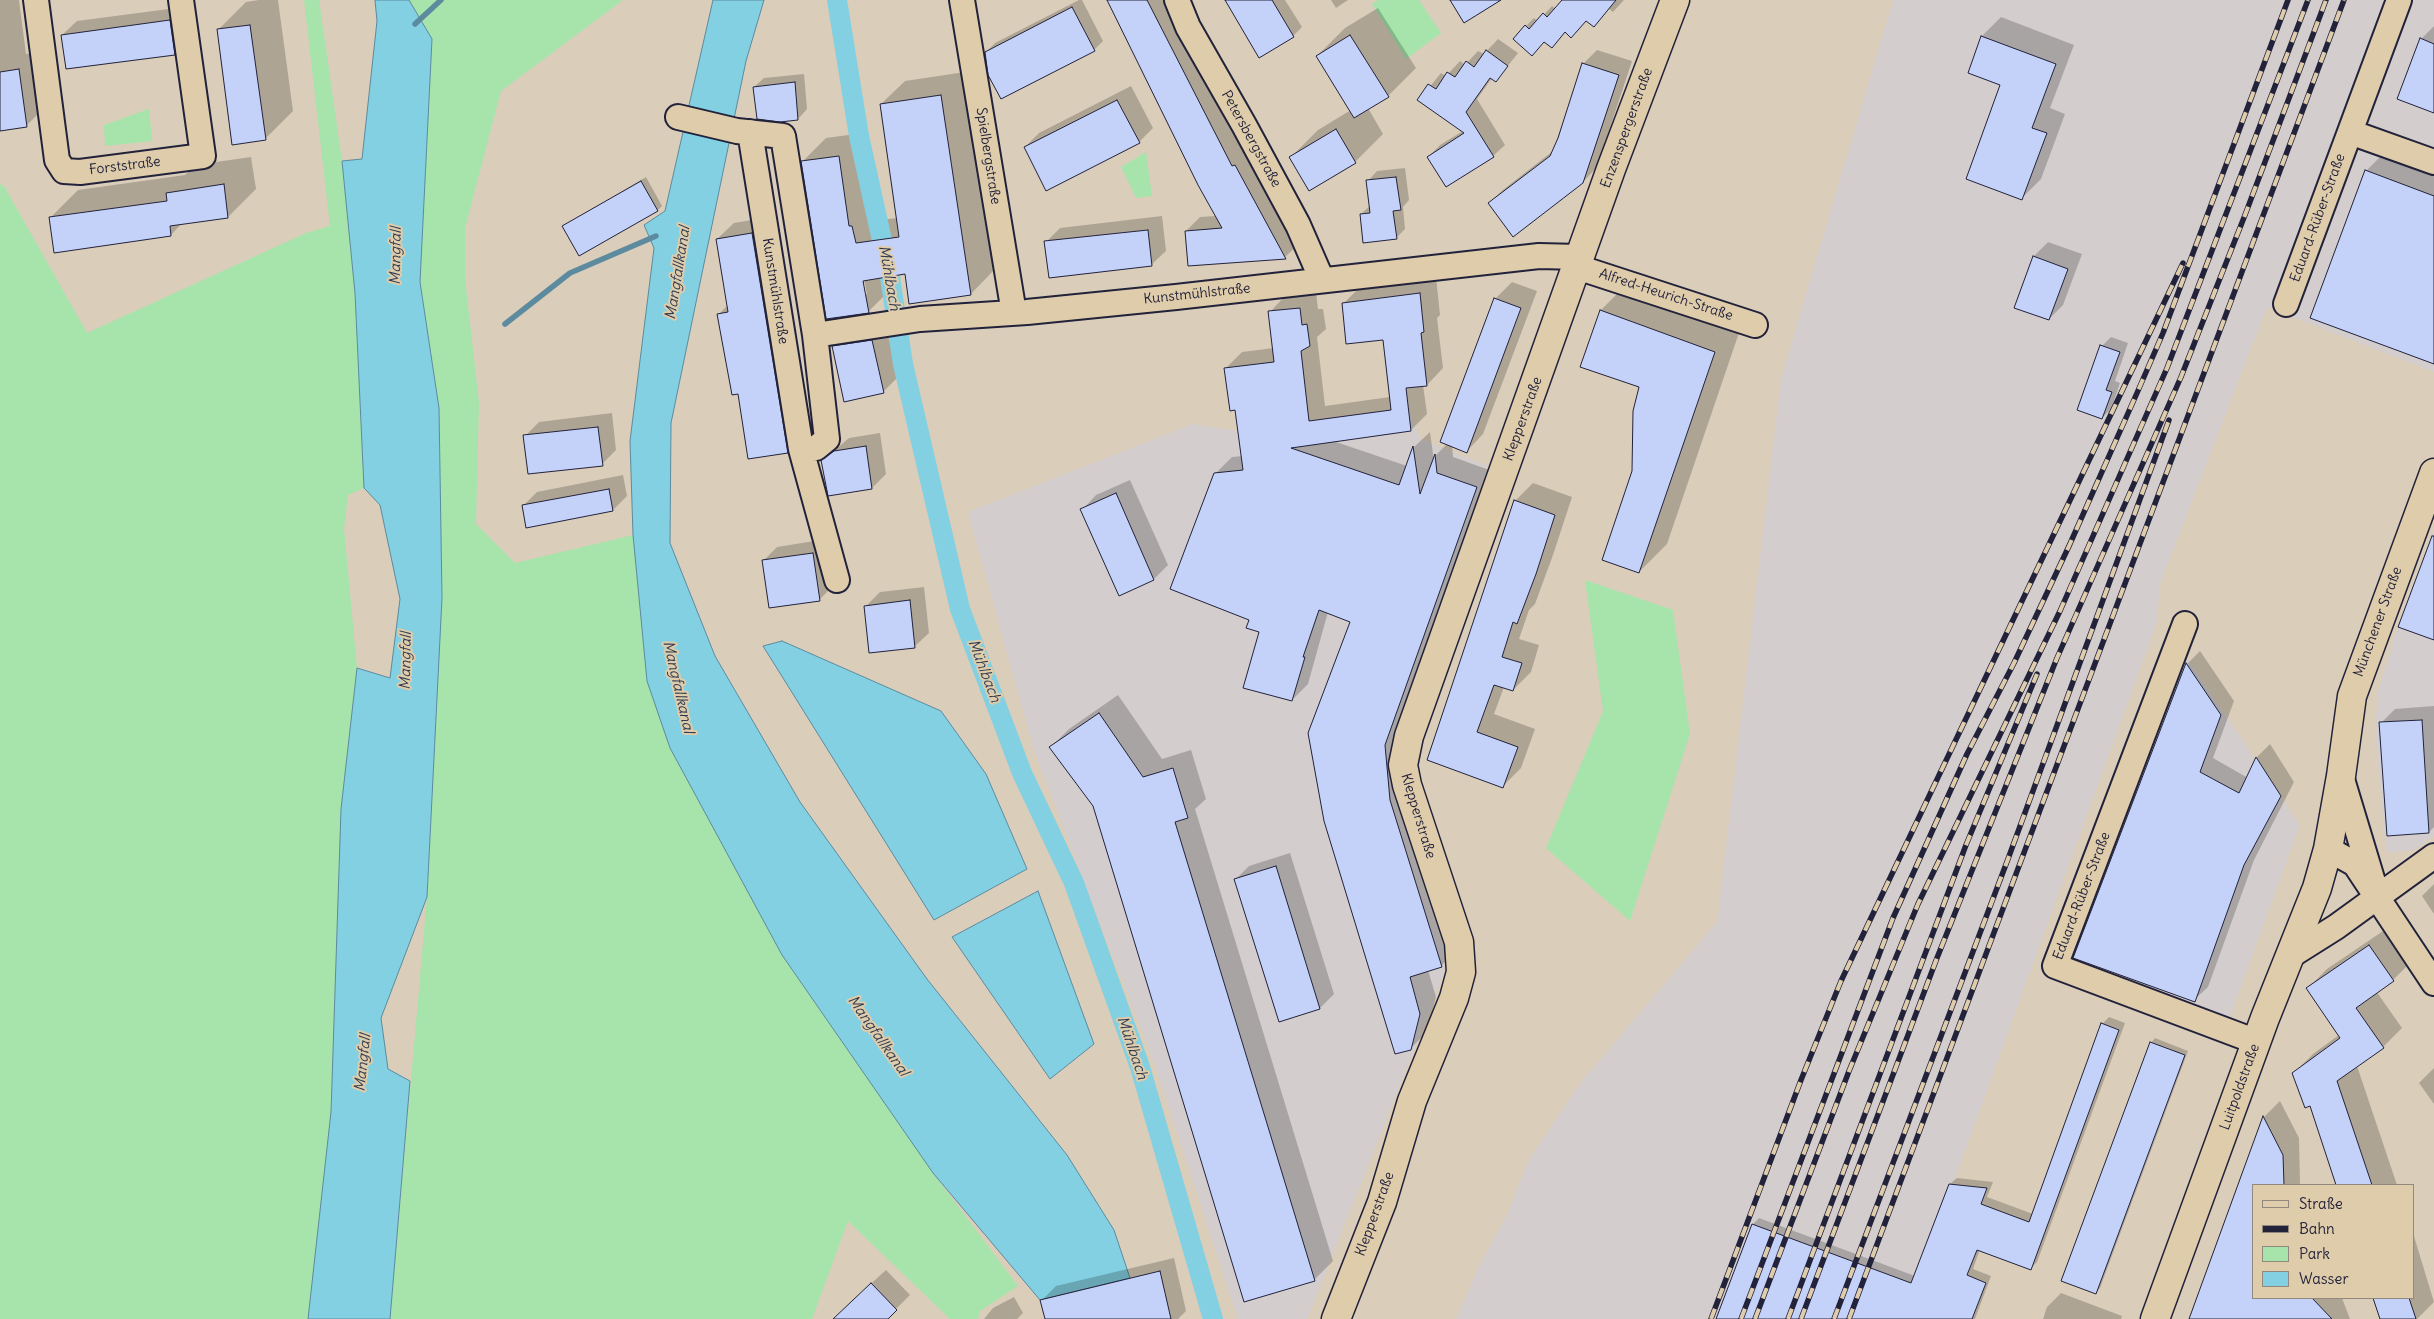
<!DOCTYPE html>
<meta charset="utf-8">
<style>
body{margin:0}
#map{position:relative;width:2434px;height:1319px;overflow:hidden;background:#dacdba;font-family:Delius,sans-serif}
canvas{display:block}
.legend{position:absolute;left:2252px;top:1184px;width:162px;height:115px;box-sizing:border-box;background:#dfccaa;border:1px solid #93887e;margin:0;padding:6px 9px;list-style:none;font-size:15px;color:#22223b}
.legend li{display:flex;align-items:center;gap:10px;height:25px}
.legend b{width:25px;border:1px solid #93887e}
</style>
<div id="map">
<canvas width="2434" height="1319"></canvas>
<ul class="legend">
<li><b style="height:6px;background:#dfccaa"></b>Straße</li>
<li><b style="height:6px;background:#22223b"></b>Bahn</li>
<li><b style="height:14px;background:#a7e4ab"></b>Park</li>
<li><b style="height:14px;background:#82d0e1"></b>Wasser</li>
</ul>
</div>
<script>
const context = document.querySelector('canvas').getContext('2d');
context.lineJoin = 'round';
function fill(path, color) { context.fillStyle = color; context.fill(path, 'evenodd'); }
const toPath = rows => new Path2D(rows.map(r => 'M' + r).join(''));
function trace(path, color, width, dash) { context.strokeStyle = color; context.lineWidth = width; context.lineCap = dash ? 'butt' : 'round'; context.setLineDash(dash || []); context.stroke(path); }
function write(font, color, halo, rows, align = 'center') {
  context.font = font + ' Delius,sans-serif'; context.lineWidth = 4; context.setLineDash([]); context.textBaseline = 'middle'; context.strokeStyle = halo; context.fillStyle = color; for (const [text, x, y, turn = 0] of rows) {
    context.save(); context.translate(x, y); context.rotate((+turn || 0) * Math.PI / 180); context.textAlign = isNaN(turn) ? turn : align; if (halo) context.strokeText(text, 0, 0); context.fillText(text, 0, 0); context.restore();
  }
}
const built = toPath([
 [1893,0,2434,0,2434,372,2267,307,2160,584,2157,622,1904,1319,1456,1319,1479,1266,1508,1212,1528,1161,1581,1082,1717,922,1781,378],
 [1408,408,1421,439,1488,466,1392,743,1396,799,1445,951,1443,977,1307,1319,1238,1319,1153,1060,1034,751,968,512,1193,424,1238,431],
 [2434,532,2434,836,2414,850,2389,853,2386,849,2375,735,2378,691,2398,627],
 [2185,655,2300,825,2230,1017,2067,961]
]);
const green = toPath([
 [304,0,319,0,342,161,355,293,364,488,348,495,344,529,357,668,341,809,331,1112,308,1319,0,1319,0,184,4,186,87,333,306,233,330,226],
 [409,0,623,0,501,91,465,228,465,279,479,403,476,524,515,563,633,535,647,681,782,955,933,1173,1018,1286,980,1311,978,1319,950,1319,848,1221,812,1319,390,1319,427,897,442,598,439,408,420,282,432,39],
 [1378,0,1419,0,1441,33,1406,59,1372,4],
 [149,109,152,141,105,146,104,125],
 [1146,152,1152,196,1136,198,1121,167],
 [1585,580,1673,610,1690,734,1630,921,1546,848,1603,711]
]);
const water = toPath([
 [375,0,409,0,432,39,420,282,439,408,442,598,427,897,381,1018,388,1069,410,1081,390,1319,308,1319,331,1112,341,809,357,668,390,678,400,599,380,505,364,488,355,293,342,161,362,159,377,21,375,0],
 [713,0,764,0,746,61,671,423,670,543,715,656,800,802,927,979,1067,1155,1114,1230,1130,1278,1040,1300,933,1173,782,955,670,748,647,681,633,535,630,441,654,248,644,225,665,211,713,0],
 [782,641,941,711,986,774,1027,869,934,920,763,646,782,641],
 [1038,891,1094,1044,1050,1079,952,937,1038,891]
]);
const shadow = toPath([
 [0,0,19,0,26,54,36,53,43,109,26,126,0,130],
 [259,0,278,0,293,111,265,139,218,30,246,2],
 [1079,0,1082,0,1103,41,1094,50,986,52,995,43],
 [1107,0,1169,0,1299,244,1285,257,1186,231,1200,217,1216,216],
 [1225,0,1285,0,1302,27,1293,36],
 [1331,0,1348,0,1336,8],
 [1564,0,1624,0,1613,12,1609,9,1545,41,1540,46,1526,26,1534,18,1538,21,1552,6,1556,9],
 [184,7,188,39,174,54,62,35,77,21],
 [1378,8,1416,68,1388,96,1368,108,1383,134,1355,162,1290,158,1318,130,1351,110,1317,56,1345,28],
 [2001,17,2074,45,2050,108,2065,114,2041,179,2022,198,2002,85,1969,72,1982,36],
 [2434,26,2434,112,2421,39],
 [1498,39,1518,53,1496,81,1492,78,1477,99,1505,145,1493,156,1428,157,1440,145,1463,131,1419,100,1441,73,1446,76,1460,61,1465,65,1478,51,1484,54],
 [1597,50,1632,61,1597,167,1583,182,1489,203,1504,189,1553,151,1583,64],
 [965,72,994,270,971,294,906,273,890,275,892,288,868,312,802,162,826,138,863,133,872,203,876,203,879,220,898,218,881,104,905,81],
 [863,274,867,294,864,294,860,275],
 [804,74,807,109,798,119,780,121,754,87,764,78],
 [1131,86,1153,128,1139,142,1025,147,1039,133],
 [2394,143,2434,158,2434,362,2366,171],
 [251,157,256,189,228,217,182,223,171,235,50,218,78,190,185,175,195,165],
 [1405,168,1409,200,1403,207,1405,229,1396,238,1361,214,1371,205,1368,181,1377,171],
 [646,177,662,206,658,210,563,226],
 [1162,216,1166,251,1151,265,1046,242,1060,228],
 [769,217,804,435,787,451,718,315,728,305,717,239,734,223],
 [2048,242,2082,254,2063,305,2049,319,2034,256],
 [1436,277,1440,315,1437,318,1443,368,1427,385,1423,385,1427,414,1411,430,1333,441,1407,466,1414,447,1430,432,1434,461,1436,455,1448,443,1495,299,1512,282,1537,291,1483,434,1467,451,1452,445,1453,457,1492,471,1401,728,1458,949,1441,966,1428,970,1436,997,1427,1032,1410,1049,1351,622,1328,612,1308,684,1292,700,1261,632,1250,620,1215,474,1232,457,1243,456,1236,409,1226,368,1242,352,1274,348,1270,312,1286,295,1316,292,1318,309,1323,309,1326,329,1317,337,1325,406,1390,397,1384,339,1343,304,1360,287],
 [1629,282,1742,324,1667,544,1639,572,1634,471,1640,386,1581,366,1601,310],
 [886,327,898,377,883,392,834,347,848,332],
 [2111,337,2128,343,2115,381,2120,383,2111,409,2102,418,2102,346],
 [612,413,616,450,602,464,525,436,539,422],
 [880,433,886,474,872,488,822,461,849,438],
 [623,475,627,496,613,510,523,506,537,492],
 [1130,480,1168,565,1154,579,1120,594,1082,510,1096,495],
 [1533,483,1572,497,1553,555,1535,604,1529,610,1519,639,1539,645,1531,672,1513,690,1504,687,1494,714,1535,729,1521,768,1503,786,1429,759,1515,501],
 [827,539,834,585,819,600,763,561,777,547],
 [924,587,929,633,914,647,866,606,880,592],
 [2200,651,2234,701,2213,758,2248,778,2257,757,2270,744,2294,782,2254,860,2208,987,2194,1000,2074,957,2187,664],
 [1118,695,1162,759,1191,750,1206,799,1195,809,1333,1261,1315,1279,1245,1301,1094,805,1051,747,1069,729],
 [2434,706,2434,827,2429,832,2381,723,2395,709],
 [1290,853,1334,994,1320,1008,1235,880,1249,866],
 [2434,884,2434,914,2422,896],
 [2389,927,2412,961,2393,980,2376,991,2402,1028,2383,1047,2357,1066,2397,1185,2337,1185,2311,1105,2294,1073,2313,1054,2339,1035,2308,988,2327,969],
 [2109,1017,2125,1023,2037,1262,2031,1268,1980,1249,1973,1269,1991,1276,1975,1319,1717,1319,1753,1224,1759,1218,1915,1276,1950,1184,1957,1178,1993,1182,1987,1197,2033,1214,2102,1024],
 [2155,1038,2188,1051,2100,1288,2096,1293,2151,1043],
 [2434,1068,2434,1104,2419,1083],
 [2280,1101,2299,1138,2300,1184,2253,1185,2253,1298,2342,1298,2350,1319,2189,1319,2264,1117],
 [2413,1233,2434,1302,2417,1319,2382,1319,2375,1298,2413,1298],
 [1174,1258,1186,1311,1178,1319,1046,1319,1042,1300,1056,1286],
 [886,1270,910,1295,886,1319,840,1319,851,1302],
 [2061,1293,2122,1316,2121,1319,2043,1319,2047,1307],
 [1014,1297,1023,1313,1017,1319,984,1319,993,1308]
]);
const stream = toPath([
 [415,24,441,0],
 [505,324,570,273,656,236]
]);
const canal = toPath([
 [837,0,859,136,890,277,903,364,960,609,1022,773,1074,883,1140,1067,1213,1319]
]);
const building = toPath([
 [1107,0,1147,0,1232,166,1235,165,1286,259,1188,266,1185,231,1222,228,1198,185,1107,0],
 [1225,0,1272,0,1294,37,1259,58,1225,0],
 [1450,0,1501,0,1464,23,1450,0],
 [1562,0,1616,0,1594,27,1586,21,1571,38,1565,32,1552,48,1544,42,1532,56,1513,39,1525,25,1529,29,1543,13,1547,17,1562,0],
 [1072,7,1095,51,1001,99,988,75,985,52,1072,7],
 [170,20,175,55,66,69,61,35,170,20],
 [250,25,266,140,232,145,217,29,250,25],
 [1350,35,1389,97,1354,118,1316,56,1350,35],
 [1981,36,2056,64,2032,128,2047,133,2022,200,1966,179,2000,85,1968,73,1981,36],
 [2420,38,2434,44,2434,113,2397,99,2420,38],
 [1486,50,1508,66,1496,82,1490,78,1466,112,1494,157,1446,187,1427,157,1464,133,1417,100,1428,84,1436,89,1447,72,1455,77,1466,61,1474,67,1486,50],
 [1582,63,1619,75,1583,183,1513,237,1488,203,1550,156,1558,138,1582,63],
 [19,69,27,127,0,131,0,72,19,69],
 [795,82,798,120,780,122,757,119,753,87,795,82],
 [941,95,971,295,909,304,905,274,863,281,869,313,826,319,801,161,839,156,849,226,852,226,856,243,899,237,880,104,941,95],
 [1117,100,1140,143,1046,191,1024,147,1117,100],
 [1336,129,1356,163,1309,191,1289,157,1336,129],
 [2365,170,2434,196,2434,364,2310,318,2365,170],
 [1396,177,1401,210,1393,211,1397,239,1363,243,1360,214,1370,213,1366,180,1396,177],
 [641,181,658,211,579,256,562,226,641,181],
 [224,184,228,218,170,226,171,236,54,253,49,217,167,201,166,193,224,184],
 [1148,230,1152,266,1049,278,1044,241,1148,230],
 [752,233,788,453,748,459,738,394,732,395,717,314,728,312,716,239,752,233],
 [2033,256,2068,269,2049,320,2014,308,2033,256],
 [1420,293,1424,332,1421,333,1427,386,1406,388,1411,431,1291,448,1399,485,1413,446,1420,494,1435,454,1437,473,1477,487,1385,745,1390,800,1442,967,1410,977,1420,1014,1411,1050,1395,1054,1324,821,1308,733,1350,622,1319,610,1303,657,1305,657,1292,701,1243,688,1259,632,1246,628,1249,620,1170,589,1214,473,1243,470,1235,410,1230,411,1224,368,1274,362,1268,311,1300,308,1302,325,1307,324,1310,346,1301,351,1309,421,1391,410,1383,340,1346,344,1342,303,1420,293],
 [1494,298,1521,308,1467,453,1440,442,1494,298],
 [1600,310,1715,352,1639,573,1602,560,1632,471,1633,411,1639,387,1580,367,1600,310],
 [872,340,884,393,844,402,832,346,872,340],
 [2100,345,2120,352,2106,390,2112,392,2102,419,2077,410,2100,345],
 [598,427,603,466,528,474,523,435,598,427],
 [866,446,872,489,828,496,821,460,834,451,866,446],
 [609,489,613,511,526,528,522,505,609,489],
 [1116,493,1154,580,1119,596,1080,509,1116,493],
 [1514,500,1555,515,1536,574,1517,624,1513,622,1502,657,1522,663,1513,691,1494,685,1477,732,1518,747,1503,788,1427,760,1514,500],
 [2432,536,2434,536,2434,640,2398,627,2432,536],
 [813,553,820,601,769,608,762,560,813,553],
 [910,600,915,648,869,653,864,606,910,600],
 [2186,663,2221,715,2200,772,2239,793,2256,757,2281,796,2244,865,2195,1002,2073,958,2186,663],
 [1099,713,1143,777,1173,768,1188,818,1175,822,1315,1281,1244,1302,1093,806,1049,747,1099,713],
 [2422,720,2429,833,2387,836,2379,722,2422,720],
 [1276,866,1320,1009,1279,1022,1234,879,1276,866],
 [2369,945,2394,981,2356,1008,2384,1048,2337,1081,2372,1185,2336,1185,2310,1106,2305,1108,2292,1073,2340,1038,2306,988,2369,945],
 [2101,1023,2119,1030,2031,1270,1977,1250,1967,1275,1986,1283,1972,1319,1716,1319,1752,1224,1911,1283,1949,1184,1987,1188,1981,1204,2029,1222,2101,1023],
 [2150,1042,2185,1055,2096,1294,2061,1281,2150,1042],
 [2263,1116,2283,1155,2284,1185,2253,1185,2253,1298,2312,1298,2332,1319,2189,1319,2263,1116],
 [1160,1271,1171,1319,1045,1319,1040,1300,1160,1271],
 [871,1283,897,1310,888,1319,833,1319,871,1283],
 [2373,1298,2409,1298,2416,1319,2380,1319,2373,1298]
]);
const street = toPath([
 [36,0,57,160,64,171,80,172,203,156,181,0],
 [962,0,1014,313],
 [1177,0,1188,27,1244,125,1298,225,1322,280],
 [678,117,737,131,783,136,815,335],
 [750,132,801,449],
 [2350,132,2434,162],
 [1577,267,1755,325],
 [2286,304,2399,0],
 [837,580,801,449,816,448,827,439,815,335,920,319,1027,312,1176,297,1539,256,1580,257],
 [2185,624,2055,966,2257,1042],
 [2341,776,2373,882],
 [2328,849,2355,864,2434,983],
 [2290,956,2336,927,2434,856]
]);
const secondary = toPath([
 [1336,1319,1382,1202,1412,1101,1454,998,1461,972,1459,942,1407,785,1403,765,1409,736,1611,169,1675,0],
 [2155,1319,2265,1018,2317,888,2328,849,2341,776,2352,696,2434,473]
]);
const rail = toPath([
 [1711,1319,1801,1080,1841,981,2183,263],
 [1741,1319,1893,918,1967,754,2014,663,2069,546,2137,393,2163,333,2288,0],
 [1755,1319,1849,1071,1918,904,2060,611,2167,368,2308,0],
 [1788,1319,1966,845,2037,674],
 [1801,1319,1937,958,2057,658,2181,377,2245,215,2326,0],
 [1834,1319,2008,859,2169,420],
 [1849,1319,2344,0]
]);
const streetNames = [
 ["Enzenspergerstraße",1627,128,-70],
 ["Petersbergstraße",1251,139,61],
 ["Spielbergstraße",988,156,81],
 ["Forststraße",125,166,-7],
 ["Eduard-Rüber-Straße",2318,218,-70],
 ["Kunstmühlstraße",775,291,81],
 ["Kunstmühlstraße",1197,294,-6],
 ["Alfred-Heurich-Straße",1666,295,18],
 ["Klepperstraße",1523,419,-70],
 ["Münchener Straße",2378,622,-70],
 ["Klepperstraße",1418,816,73],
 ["Eduard-Rüber-Straße",2082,896,-69],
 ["Luitpoldstraße",2240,1087,-70],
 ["Klepperstraße",1375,1214,-70]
];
const waterNames = [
 ["Mangfall",396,256,-89],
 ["Mangfallkanal",678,273,-81],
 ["Mühlbach",889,278,80],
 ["Mangfall",406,661,-89],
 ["Mühlbach",984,671,69],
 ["Mangfallkanal",678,687,77],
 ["Mangfallkanal",878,1036,55],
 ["Mühlbach",1132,1048,71],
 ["Mangfall",363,1063,-84]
];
fill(built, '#d3cecd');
fill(green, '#a7e4ab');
fill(water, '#82d0e1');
trace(water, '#5c8a9f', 1);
fill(shadow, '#0003');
trace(stream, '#5c8a9f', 5.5);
trace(canal, '#82d0e1', 20);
fill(building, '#c4d2f9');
trace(building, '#22223b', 1);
trace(street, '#22223b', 28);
trace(secondary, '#22223b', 31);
trace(street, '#dfccaa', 24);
trace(secondary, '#dfccaa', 28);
trace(rail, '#22223b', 5.5);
trace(rail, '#dfccaa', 4, [11]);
write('14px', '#22223b', '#dfccaa', streetNames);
write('italic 15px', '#303c54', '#dfccaa', waterNames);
</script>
